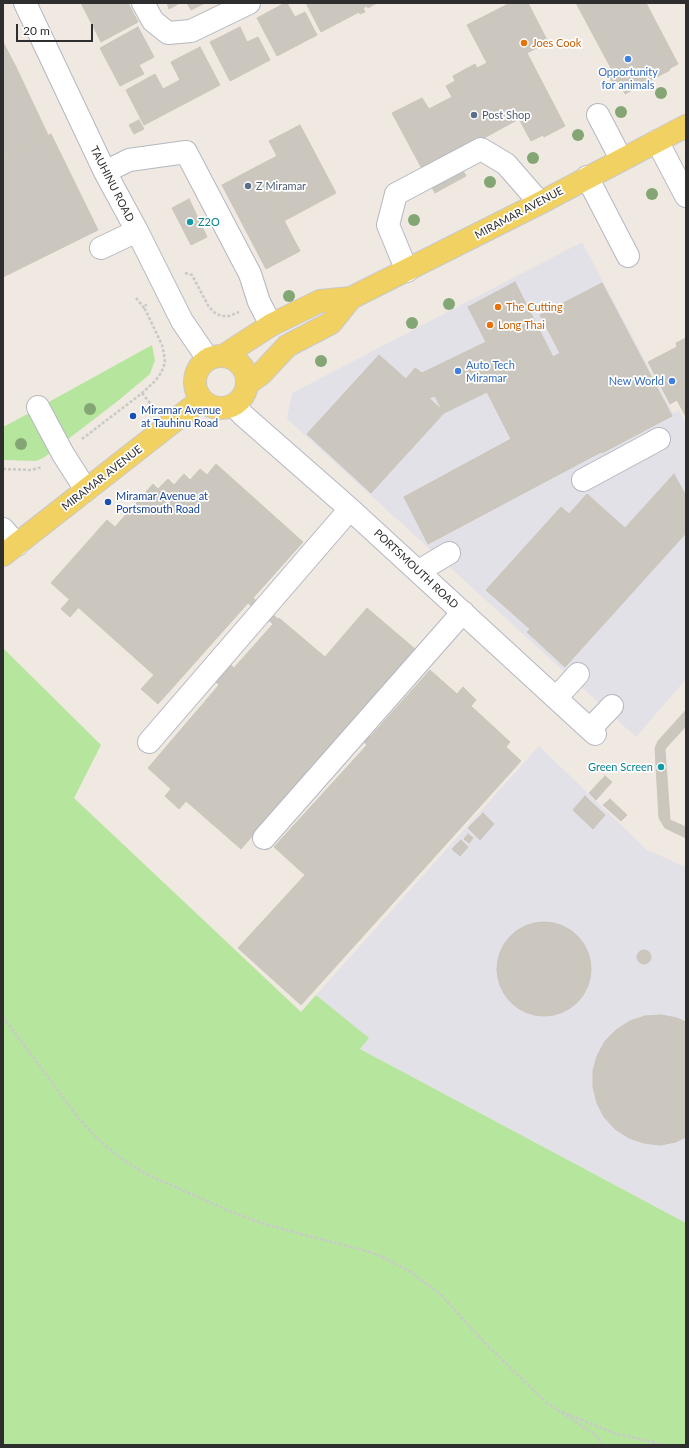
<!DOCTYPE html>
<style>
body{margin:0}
#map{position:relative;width:689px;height:1448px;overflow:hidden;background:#efe9e1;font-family:Lato,sans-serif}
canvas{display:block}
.frame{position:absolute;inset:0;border:4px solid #2e2e2e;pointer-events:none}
.scale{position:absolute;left:16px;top:24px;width:77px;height:18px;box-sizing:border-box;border:2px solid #2e2e2e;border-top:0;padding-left:5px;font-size:12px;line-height:14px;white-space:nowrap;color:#2e2e2e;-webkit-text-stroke:3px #fff;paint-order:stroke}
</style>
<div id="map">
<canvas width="689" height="1448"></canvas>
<div class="frame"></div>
<div class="scale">20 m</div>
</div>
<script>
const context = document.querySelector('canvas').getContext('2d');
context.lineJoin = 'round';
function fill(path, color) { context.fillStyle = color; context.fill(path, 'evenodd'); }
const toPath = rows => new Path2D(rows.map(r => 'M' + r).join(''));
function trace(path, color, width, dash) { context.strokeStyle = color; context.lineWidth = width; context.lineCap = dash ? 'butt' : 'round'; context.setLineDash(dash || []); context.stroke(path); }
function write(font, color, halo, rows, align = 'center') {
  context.font = font + ' Lato,sans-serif'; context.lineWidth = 3.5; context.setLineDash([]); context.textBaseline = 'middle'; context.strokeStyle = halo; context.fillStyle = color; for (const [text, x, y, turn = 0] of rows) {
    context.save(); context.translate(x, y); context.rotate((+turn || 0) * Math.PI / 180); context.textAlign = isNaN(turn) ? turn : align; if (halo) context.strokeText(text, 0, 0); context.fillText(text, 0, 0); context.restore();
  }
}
const industrial = toPath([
 [582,242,673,413,679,410,686,424,686,679,636,737,287,419,292,393],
 [539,746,647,850,686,867,686,1223,360,1049,368,1038,316,995]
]);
const green = toPath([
 [152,345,155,360,150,374,119,400,67,440,47,403],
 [31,412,52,452,43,458,36,461,3,460,3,427],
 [3,648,101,745,74,798,301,1012,316,995,369,1038,360,1049,686,1223,686,1445,3,1445]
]);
const building = toPath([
 [78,3,128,3,138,22,101,42,81,3,79,4,78,3],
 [167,3,180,3,169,9,167,3],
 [187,3,205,3,191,10,187,3],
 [285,3,287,3,295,17,305,12,317,35,277,56,257,18,285,3],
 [306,3,377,3,368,8,367,6,363,8,365,12,360,14,359,12,321,32,306,3],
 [510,3,528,3,548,42,527,53,565,126,544,137,543,135,531,141,519,119,482,139,456,158,466,176,435,193,392,113,422,98,429,109,452,97,446,86,455,81,453,76,475,64,477,68,487,63,467,25,510,3],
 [576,3,646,3,678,64,669,69,670,70,625,94,622,87,619,88,618,84,614,86,609,76,612,74,610,71,612,70,576,3],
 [138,27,154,57,139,65,144,74,120,86,100,48,138,27],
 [240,27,247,42,258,37,270,60,230,81,210,42,240,27],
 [3,42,16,67,3,73,3,42],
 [200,47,220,85,144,125,126,90,155,74,163,89,180,80,171,62,200,47],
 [16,67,48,135,3,158,3,73,16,67],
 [139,120,144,129,134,134,129,125,139,120],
 [300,125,336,193,284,221,256,167,277,156,269,141,300,125],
 [51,134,98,230,3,277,3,157,51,134],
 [256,167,300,251,266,269,222,185,256,167],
 [189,199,207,237,191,245,172,208,189,199],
 [515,282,553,357,560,353,540,315,602,283,672,416,602,453,601,452,428,544,404,497,511,439,487,392,444,413,371,493,307,434,379,355,406,379,415,368,422,373,486,342,468,307,515,282],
 [435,396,442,410,429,398,435,396],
 [686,338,686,417,677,400,670,404,648,362,677,347,676,343,686,338],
 [216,464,303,542,253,598,278,619,279,618,325,657,367,608,415,649,352,721,370,737,430,670,457,694,463,687,476,700,471,706,510,742,506,747,521,761,301,1005,238,948,305,875,274,847,367,745,347,727,241,849,186,801,179,809,165,796,171,789,148,768,219,685,212,678,227,661,234,668,273,624,248,603,158,704,141,689,154,675,51,583,107,520,115,527,153,484,158,489,168,479,174,485,184,474,190,480,200,469,207,475,216,464],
 [674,474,686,496,686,533,565,667,527,632,530,629,486,590,561,507,569,514,587,494,625,528,674,474],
 [69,600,78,608,70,617,61,609,69,600],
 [686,710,686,726,665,749,670,820,686,827,686,838,665,828,659,818,655,748,658,741,686,710],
 [605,776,612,782,596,800,589,793,605,776],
 [585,796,605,815,593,829,573,810,585,796],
 [610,799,627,815,621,821,603,805,610,799],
 [483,813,494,824,480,840,468,828,483,813],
 [468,834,473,838,469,843,464,839,468,834],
 [461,840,468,847,460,856,452,849,461,840],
 '497 969a47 47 0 1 1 94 0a47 47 0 1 1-94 0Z',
 '637 957a7 7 0 1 1 14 0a7 7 0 1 1-14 0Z',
 [661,1015,677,1018,686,1022,686,1137,676,1142,660,1145,644,1143,629,1138,615,1129,604,1117,597,1103,593,1087,593,1071,597,1056,605,1041,616,1030,630,1021,645,1016,661,1015]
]);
const path = toPath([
 [185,273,192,275,209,307,215,313,221,316,229,316,239,312],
 [136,298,145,309],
 [142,393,153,407],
 [82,439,141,394,155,381,161,373,165,363,164,354,162,345,145,309,146,304],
 [3,469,31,470,42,467],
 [3,1017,79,1119,102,1143,122,1159,144,1173,229,1211,267,1225,370,1252,387,1259,409,1271,438,1292,488,1346,547,1403,596,1435,603,1445],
 [562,1412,614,1433,664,1445]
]);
const minor = toPath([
 [25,3,105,172,137,231,182,321,208,359],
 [143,3,153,21,168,33,191,31,249,3],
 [598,115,621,159],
 [657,141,686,196],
 [105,172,129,160,186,152,250,274,259,302,271,325],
 [587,177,628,256],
 [101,248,137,231],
 [407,271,388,225,396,194,481,149,506,164,540,203],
 [234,406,244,416,350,509,595,734],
 [38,407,63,454,86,490],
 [583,480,659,439],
 [3,529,17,545],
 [419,571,449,553],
 [556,698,578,674],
 [590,729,612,706],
 [149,742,350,509],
 [264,838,463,612]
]);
const major = toPath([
 '195 382a26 26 0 1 1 52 0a26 26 0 1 1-52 0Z',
 [223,356,271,325,320,301,351,298,540,203,686,126],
 [247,384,261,374,287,346,331,323,351,298],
 [3,555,201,400]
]);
const trees = [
 [661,93],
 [621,112],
 [578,135],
 [533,158],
 [490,182],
 [652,194],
 [414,220],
 [289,296],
 [449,304],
 [412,323],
 [321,361],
 [90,409],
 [21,444]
];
const markers = [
 [524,43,4,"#e8710a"],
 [628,59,4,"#3f7fe0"],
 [474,115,4,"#5c6f8a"],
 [248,186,4,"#5c6f8a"],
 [190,222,4,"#0f9aa8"],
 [498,307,4,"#e8710a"],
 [490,325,4,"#e8710a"],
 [458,371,4,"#3f7fe0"],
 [672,381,4,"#3f7fe0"],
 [133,416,4,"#1a4fb4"],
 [108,502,4,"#1a4fb4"],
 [661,767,4,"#0f9aa8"]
];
const foodNames = [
 ["Joes Cook",532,43],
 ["The Cutting",506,307],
 ["Long Thai",498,325]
];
const shopNames = [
 ["Opportunity",628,72],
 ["for animals",628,85],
 ["Auto Tech",466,365,"left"],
 ["Miramar",466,378,"left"],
 ["New World",664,381,"right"]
];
const serviceNames = [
 ["Post Shop",482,115],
 ["Z Miramar",256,186]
];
const streetNames = [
 ["TAUHINU ROAD",112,184,63],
 ["MIRAMAR AVENUE",519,213,-28],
 ["MIRAMAR AVENUE",102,478,-38],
 ["PORTSMOUTH ROAD",416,569,43]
];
const cultureNames = [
 ["Z2O",198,222],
 ["Green Screen",653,767,"right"]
];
const transitNames = [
 ["Miramar Avenue",141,410],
 ["at Tauhinu Road",141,423],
 ["Miramar Avenue at",116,496],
 ["Portsmouth Road",116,509]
];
fill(industrial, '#e3e1e8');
fill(green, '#b6e59e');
fill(building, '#cbc7bf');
trace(building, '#cbc5ba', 1);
trace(minor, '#b4b7c1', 24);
trace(major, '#c9c9c9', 24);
trace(path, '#c9c9c9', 2.5, [3, 2]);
trace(minor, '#fff', 22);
trace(major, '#f2d163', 22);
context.fillStyle = '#84a574';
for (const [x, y] of trees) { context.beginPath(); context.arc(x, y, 6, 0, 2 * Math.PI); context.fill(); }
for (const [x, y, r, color] of markers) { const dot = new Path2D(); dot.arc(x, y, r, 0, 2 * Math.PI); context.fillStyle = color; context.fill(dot); trace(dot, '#fff', 1.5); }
write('11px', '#c56008', '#fff', foodNames, 'left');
write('11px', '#366cbe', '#fff', shopNames);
write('11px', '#4e5e75', '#fff', serviceNames, 'left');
write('11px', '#2e2e2e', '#fff', streetNames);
write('11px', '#0d838f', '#fff', cultureNames, 'left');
write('11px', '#164399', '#fff', transitNames, 'left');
</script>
